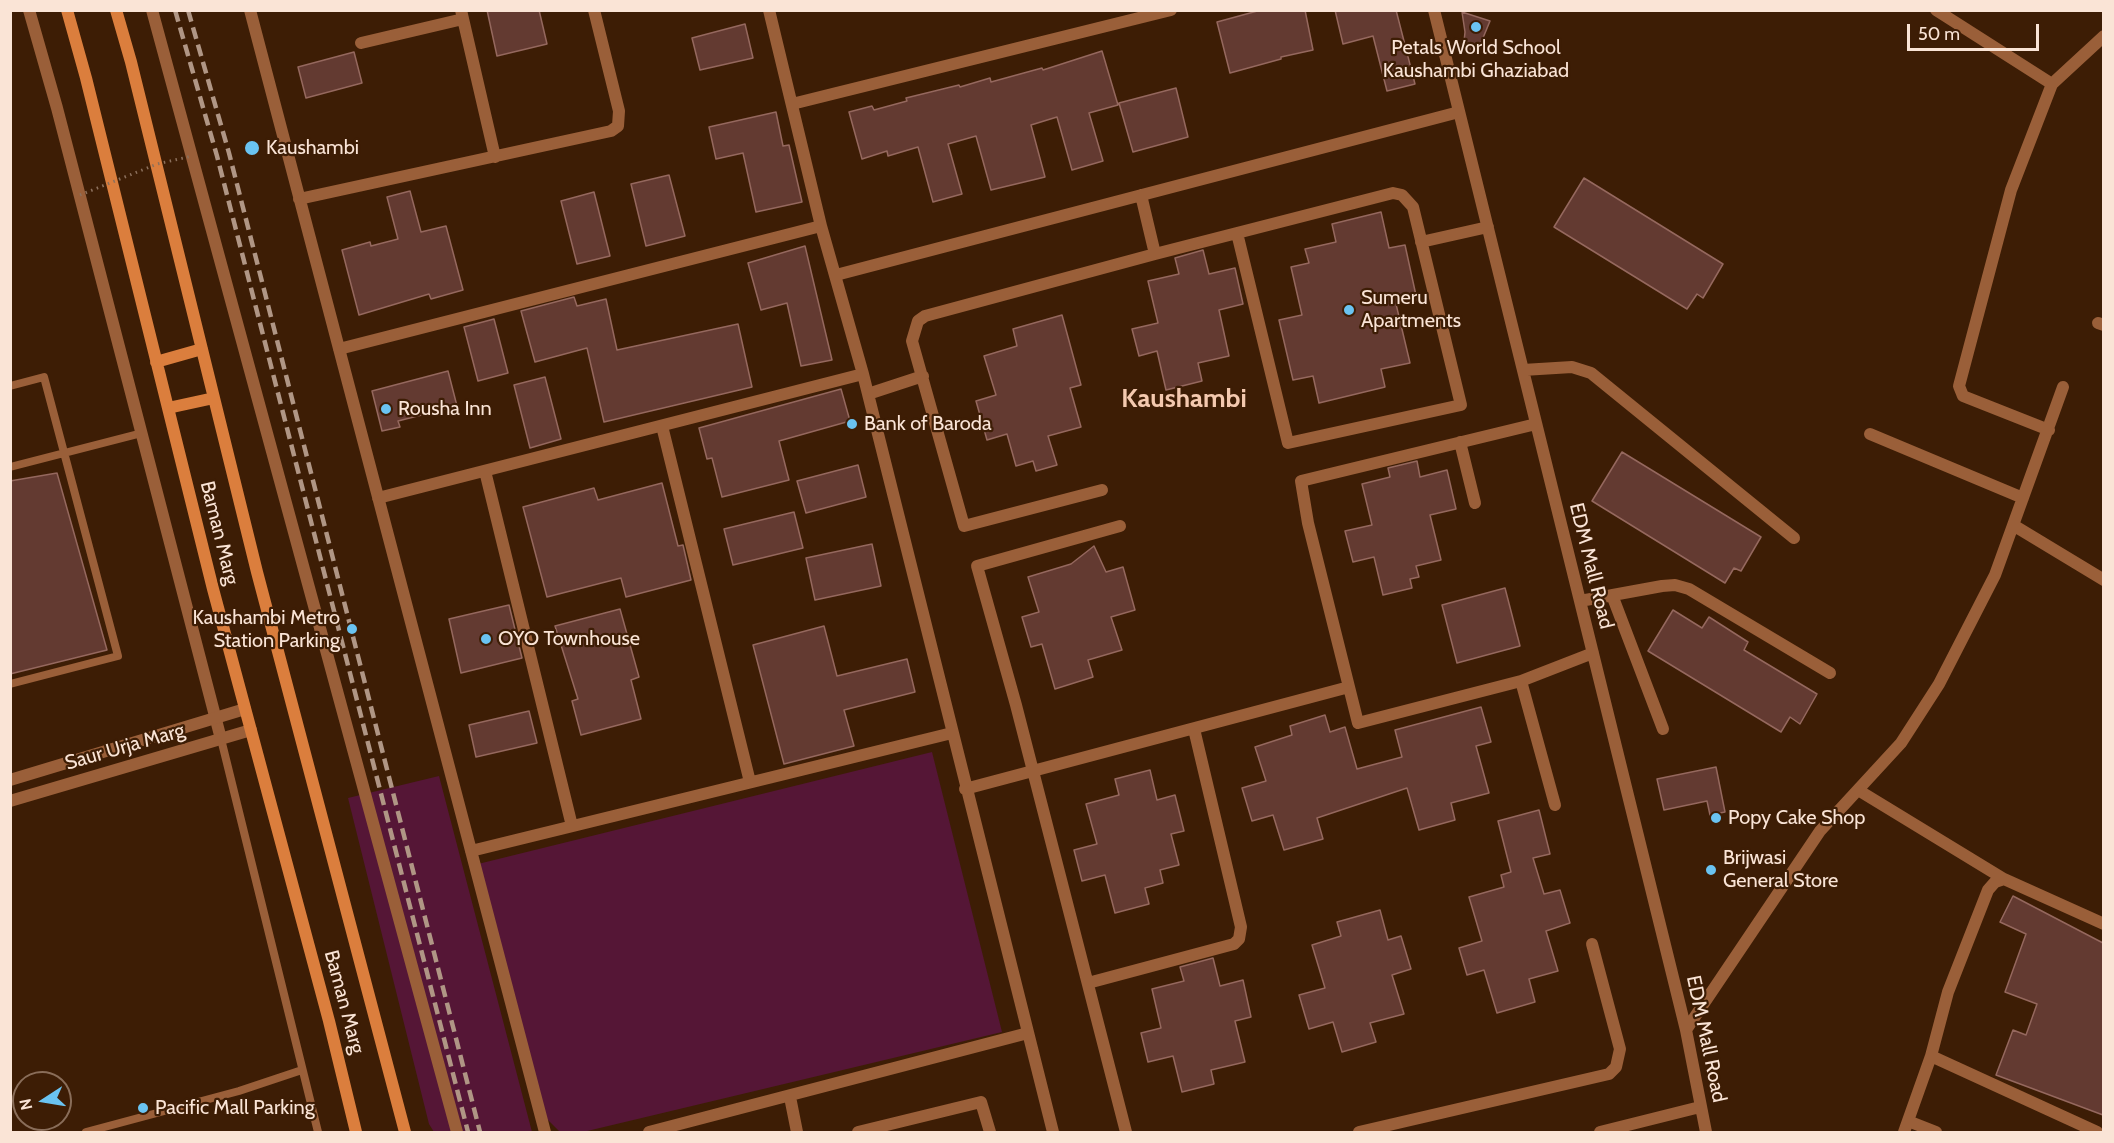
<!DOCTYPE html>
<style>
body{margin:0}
#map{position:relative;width:2114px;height:1143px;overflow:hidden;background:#3d1d05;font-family:Cabin,sans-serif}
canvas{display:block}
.frame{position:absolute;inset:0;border:12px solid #fae4d6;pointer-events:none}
.north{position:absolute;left:12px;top:1071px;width:60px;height:60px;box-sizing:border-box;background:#3d1d05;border:2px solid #896d59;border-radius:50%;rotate:258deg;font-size:16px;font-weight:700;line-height:24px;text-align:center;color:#fae4d6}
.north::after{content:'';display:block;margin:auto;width:21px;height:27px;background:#6ac3f1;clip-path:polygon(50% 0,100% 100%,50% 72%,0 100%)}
.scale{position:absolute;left:1907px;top:24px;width:132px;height:27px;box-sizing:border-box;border:3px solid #fae4d6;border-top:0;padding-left:8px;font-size:18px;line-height:21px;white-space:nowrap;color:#fae4d6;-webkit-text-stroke:4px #3d1d05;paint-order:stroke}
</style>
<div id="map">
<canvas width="2114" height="1143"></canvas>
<div class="frame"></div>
<div class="north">N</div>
<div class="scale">50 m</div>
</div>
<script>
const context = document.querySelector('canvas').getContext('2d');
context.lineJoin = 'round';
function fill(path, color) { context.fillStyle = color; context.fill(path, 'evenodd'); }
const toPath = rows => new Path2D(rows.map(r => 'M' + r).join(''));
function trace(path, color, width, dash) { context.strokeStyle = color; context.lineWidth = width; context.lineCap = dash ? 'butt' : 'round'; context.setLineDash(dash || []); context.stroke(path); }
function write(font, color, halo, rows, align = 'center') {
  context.font = font + ' Cabin,sans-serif'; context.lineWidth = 4.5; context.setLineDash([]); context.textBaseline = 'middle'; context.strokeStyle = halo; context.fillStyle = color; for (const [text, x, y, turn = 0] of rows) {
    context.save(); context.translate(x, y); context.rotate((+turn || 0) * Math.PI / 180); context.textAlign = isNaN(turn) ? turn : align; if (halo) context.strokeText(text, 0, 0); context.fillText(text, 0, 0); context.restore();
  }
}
const green = toPath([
 [932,752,1002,1032,583,1132,560,1132,544,1116,478,864],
 [439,776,532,1132,434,1132,429,1124,348,798]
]);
const building = toPath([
 [487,10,539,10,547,44,497,56,487,10],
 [1261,10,1305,10,1313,50,1281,57,1281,59,1230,73,1217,22,1261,10],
 [1335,10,1396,10,1415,84,1387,91,1373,36,1343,44,1335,10],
 [1462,12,1490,21,1478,50,1463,52,1465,32,1462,12],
 [745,24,753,58,700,70,692,38,745,24],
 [1102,51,1118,105,1089,113,1103,161,1072,170,1057,117,1031,125,1045,177,991,190,976,136,948,144,962,194,933,202,918,147,888,156,887,151,862,159,849,112,872,106,874,110,907,101,906,98,959,85,960,87,990,78,991,82,1042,68,1043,70,1102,51],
 [354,52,362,83,306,98,298,67,354,52],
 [1176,88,1188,137,1133,152,1119,103,1176,88],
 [776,112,783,146,789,145,802,202,756,212,743,153,716,159,709,127,776,112],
 [669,175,685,236,646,246,631,184,669,175],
 [1584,178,1723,264,1703,298,1697,294,1687,309,1554,227,1584,178],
 [410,191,421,232,446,226,463,290,431,299,429,294,359,315,342,250,370,242,371,246,398,239,387,197,410,191],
 [594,192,610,256,577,264,561,201,594,192],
 [1381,212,1389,248,1405,245,1417,300,1396,304,1410,363,1381,369,1385,387,1319,403,1313,376,1293,380,1279,320,1302,315,1291,267,1309,263,1305,249,1336,242,1332,224,1381,212],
 [805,246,832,360,801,366,787,303,761,310,748,263,805,246],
 [1203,250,1209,274,1235,268,1243,304,1219,310,1229,356,1198,363,1202,381,1166,390,1157,351,1139,356,1132,329,1158,323,1148,281,1179,274,1175,258,1203,250],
 [574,297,577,306,606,299,617,350,738,324,752,387,604,422,587,348,535,362,521,311,574,297],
 [1062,315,1081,385,1070,388,1081,427,1048,436,1057,465,1036,471,1033,461,1016,466,1007,434,987,440,976,401,996,395,984,356,1017,346,1013,329,1062,315],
 [494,319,508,373,478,381,464,327,494,319],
 [448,371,457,406,398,421,400,427,382,431,372,391,448,371],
 [545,377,561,439,530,448,514,385,545,377],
 [841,389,850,421,779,441,789,480,722,497,712,458,707,459,699,428,841,389],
 [1622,452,1761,537,1741,571,1734,568,1725,583,1592,501,1622,452],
 [1417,461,1420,477,1447,470,1456,509,1430,515,1441,560,1416,566,1419,577,1410,579,1412,588,1383,595,1374,557,1353,562,1345,531,1372,525,1362,484,1390,477,1388,468,1417,461],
 [858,465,866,497,806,513,797,481,858,465],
 [57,473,107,650,10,674,10,481,57,473],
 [662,483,678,546,683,545,691,580,626,597,621,578,547,597,523,507,594,488,598,500,662,483],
 [794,512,803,548,733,565,724,529,794,512],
 [872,544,881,586,815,600,806,558,872,544],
 [1094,546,1106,572,1123,567,1135,610,1111,617,1122,650,1088,660,1093,677,1055,689,1042,644,1031,647,1022,617,1039,612,1028,577,1071,564,1094,546],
 [1505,588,1520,646,1457,663,1442,605,1505,588],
 [509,605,522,658,461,673,449,619,509,605],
 [620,609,639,677,631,680,641,719,581,735,572,701,578,699,555,626,620,609],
 [1673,610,1702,628,1709,617,1748,642,1744,650,1817,694,1800,724,1790,717,1781,732,1648,651,1673,610],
 [824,626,837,676,907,659,915,692,844,710,854,746,784,764,753,645,824,626],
 [1481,707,1491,742,1476,746,1489,793,1451,803,1455,820,1419,830,1407,788,1317,818,1323,839,1284,850,1273,815,1252,821,1242,788,1266,781,1255,747,1292,735,1290,726,1325,715,1330,732,1345,727,1357,769,1402,757,1395,730,1481,707],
 [529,711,537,743,476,757,469,725,529,711],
 [1716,767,1725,812,1710,815,1707,801,1664,810,1657,779,1716,767],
 [1150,770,1157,800,1175,795,1184,831,1171,834,1179,865,1160,870,1163,883,1145,888,1149,904,1115,913,1105,875,1082,881,1074,850,1097,844,1086,804,1119,795,1115,779,1150,770],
 [1539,810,1550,854,1533,858,1544,894,1560,890,1570,923,1546,931,1558,971,1529,979,1535,1002,1497,1013,1484,970,1467,975,1459,948,1482,941,1469,897,1504,887,1501,875,1511,872,1498,821,1539,810],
 [2013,896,2103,943,2103,1115,1996,1075,2013,1030,2026,1035,2037,1004,2005,992,2026,934,2000,922,2013,896],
 [1380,910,1388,940,1401,936,1411,969,1392,975,1404,1014,1370,1023,1376,1042,1342,1052,1333,1022,1309,1029,1299,995,1325,988,1312,945,1341,936,1337,922,1380,910],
 [1213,958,1220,986,1243,980,1251,1017,1235,1021,1245,1062,1211,1070,1214,1084,1182,1092,1173,1056,1148,1062,1141,1033,1161,1028,1152,989,1184,981,1180,967,1213,958]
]);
const service = toPath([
 [10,386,44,377,118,656,10,684],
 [10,467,142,433],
 [221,739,318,1132],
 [86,1132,239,1091,302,1070]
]);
const minor = toPath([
 [29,10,57,108,221,739],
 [152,10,457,1132],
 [250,10,545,1132],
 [461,10,495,157],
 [769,10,821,226,863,374,1053,1132],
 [1434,10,1686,1030,1706,1132],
 [1936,10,2052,84],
 [361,43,463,19],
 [792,104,1171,10],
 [1141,195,1155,254],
 [299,199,611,131,618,126,619,111,594,10],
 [1421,242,1488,227],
 [836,275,1459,112],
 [2098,323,2104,325],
 [339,349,821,226],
 [1523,370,1572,367,1591,373,1794,538],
 [868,394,923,376],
 [1536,424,1301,481,1308,523,1358,723,1521,681,1555,805],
 [662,426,750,782],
 [2049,430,1963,396,1959,386,2011,190,2052,84,2104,36],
 [1870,434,2023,498],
 [1460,442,1475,503],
 [485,471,572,826],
 [1102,490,964,526,912,341,918,321,925,316,1155,254,1237,233,1393,193,1402,195,1413,207,1461,405,1288,443,1237,233],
 [378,498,863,374],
 [2013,525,2104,580],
 [1120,526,977,566,1016,705,1126,1132],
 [1612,595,1663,729],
 [1580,601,1662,586,1675,585,1689,589,1830,673],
 [1521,681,1593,653],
 [965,789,1349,687],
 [1858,790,2004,879],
 [471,851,952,733],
 [1088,983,1234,944,1239,939,1241,927,1194,729],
 [1686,1030,1820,831,1901,743,1939,684,1995,575,2063,387],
 [1931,1056,2097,1132],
 [790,1097,797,1132],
 [1908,1121,1936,1132],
 [649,1132,1028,1033],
 [858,1132,981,1102,990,1132],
 [1359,1132,1609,1074,1616,1067,1620,1049,1592,944],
 [1600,1132,1700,1107],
 [1904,1132,1931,1056,1948,992,1988,890,1995,882,2004,879,2104,924]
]);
const tertiary = toPath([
 [10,780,245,709],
 [10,801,251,730]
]);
const secondary = toPath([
 [67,10,86,78,213,589,329,1021,356,1132],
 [116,10,131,62,257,572,405,1132],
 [156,362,202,349],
 [168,408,214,398]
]);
const rail = toPath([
 [175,10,217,156,468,1132],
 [188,10,229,153,480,1132]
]);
const pathBridge = toPath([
 [80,195,157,164,192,156]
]);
const markers = [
 [1476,27,6,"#6ac3f1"],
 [252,148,8,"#6ac3f1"],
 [1349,310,6,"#6ac3f1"],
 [386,409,6,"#6ac3f1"],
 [852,424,6,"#6ac3f1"],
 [352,629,6,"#6ac3f1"],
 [486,639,6,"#6ac3f1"],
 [1716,818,6,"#6ac3f1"],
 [1711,870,6,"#6ac3f1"],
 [143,1108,6,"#6ac3f1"]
];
const poiNames = [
 ["Petals World School",1476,48,"center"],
 ["Kaushambi Ghaziabad",1476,71,"center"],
 ["Kaushambi",266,148],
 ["Sumeru",1361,298],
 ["Apartments",1361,321],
 ["Rousha Inn",398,409],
 ["Bank of Baroda",864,424],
 ["Kaushambi Metro",340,618,"right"],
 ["Station Parking",340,641,"right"],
 ["OYO Townhouse",498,639],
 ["Popy Cake Shop",1728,818],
 ["Brijwasi",1723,858],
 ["General Store",1723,881],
 ["Pacific Mall Parking",155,1108]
];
const streetNames = [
 ["Baman Marg",219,533,76],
 ["EDM Mall Road",1591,566,76],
 ["Saur Urja Marg",125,747,-16],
 ["Baman Marg",344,1002,75],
 ["EDM Mall Road",1706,1039,78]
];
const districtNames = [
 ["Kaushambi",1184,399]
];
fill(green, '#551636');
fill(building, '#633a31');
trace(building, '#95685e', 1.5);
trace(service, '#9a5f39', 8);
trace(minor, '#9a5f39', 12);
trace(tertiary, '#9a5f39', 12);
trace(secondary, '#db7e3d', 12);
trace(rail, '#b09685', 4.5, [12, 6]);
trace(pathBridge, '#8c705c', 3, [1.5, 4.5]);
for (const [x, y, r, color] of markers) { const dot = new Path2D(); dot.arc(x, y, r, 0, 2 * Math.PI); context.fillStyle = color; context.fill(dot); trace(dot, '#3d1d05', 2); }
write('20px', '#fae4d6', '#3d1d05', poiNames, 'left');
write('20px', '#fae4d6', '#3d1d05', streetNames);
write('bold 26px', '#f4c9af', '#3d1d05', districtNames);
</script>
